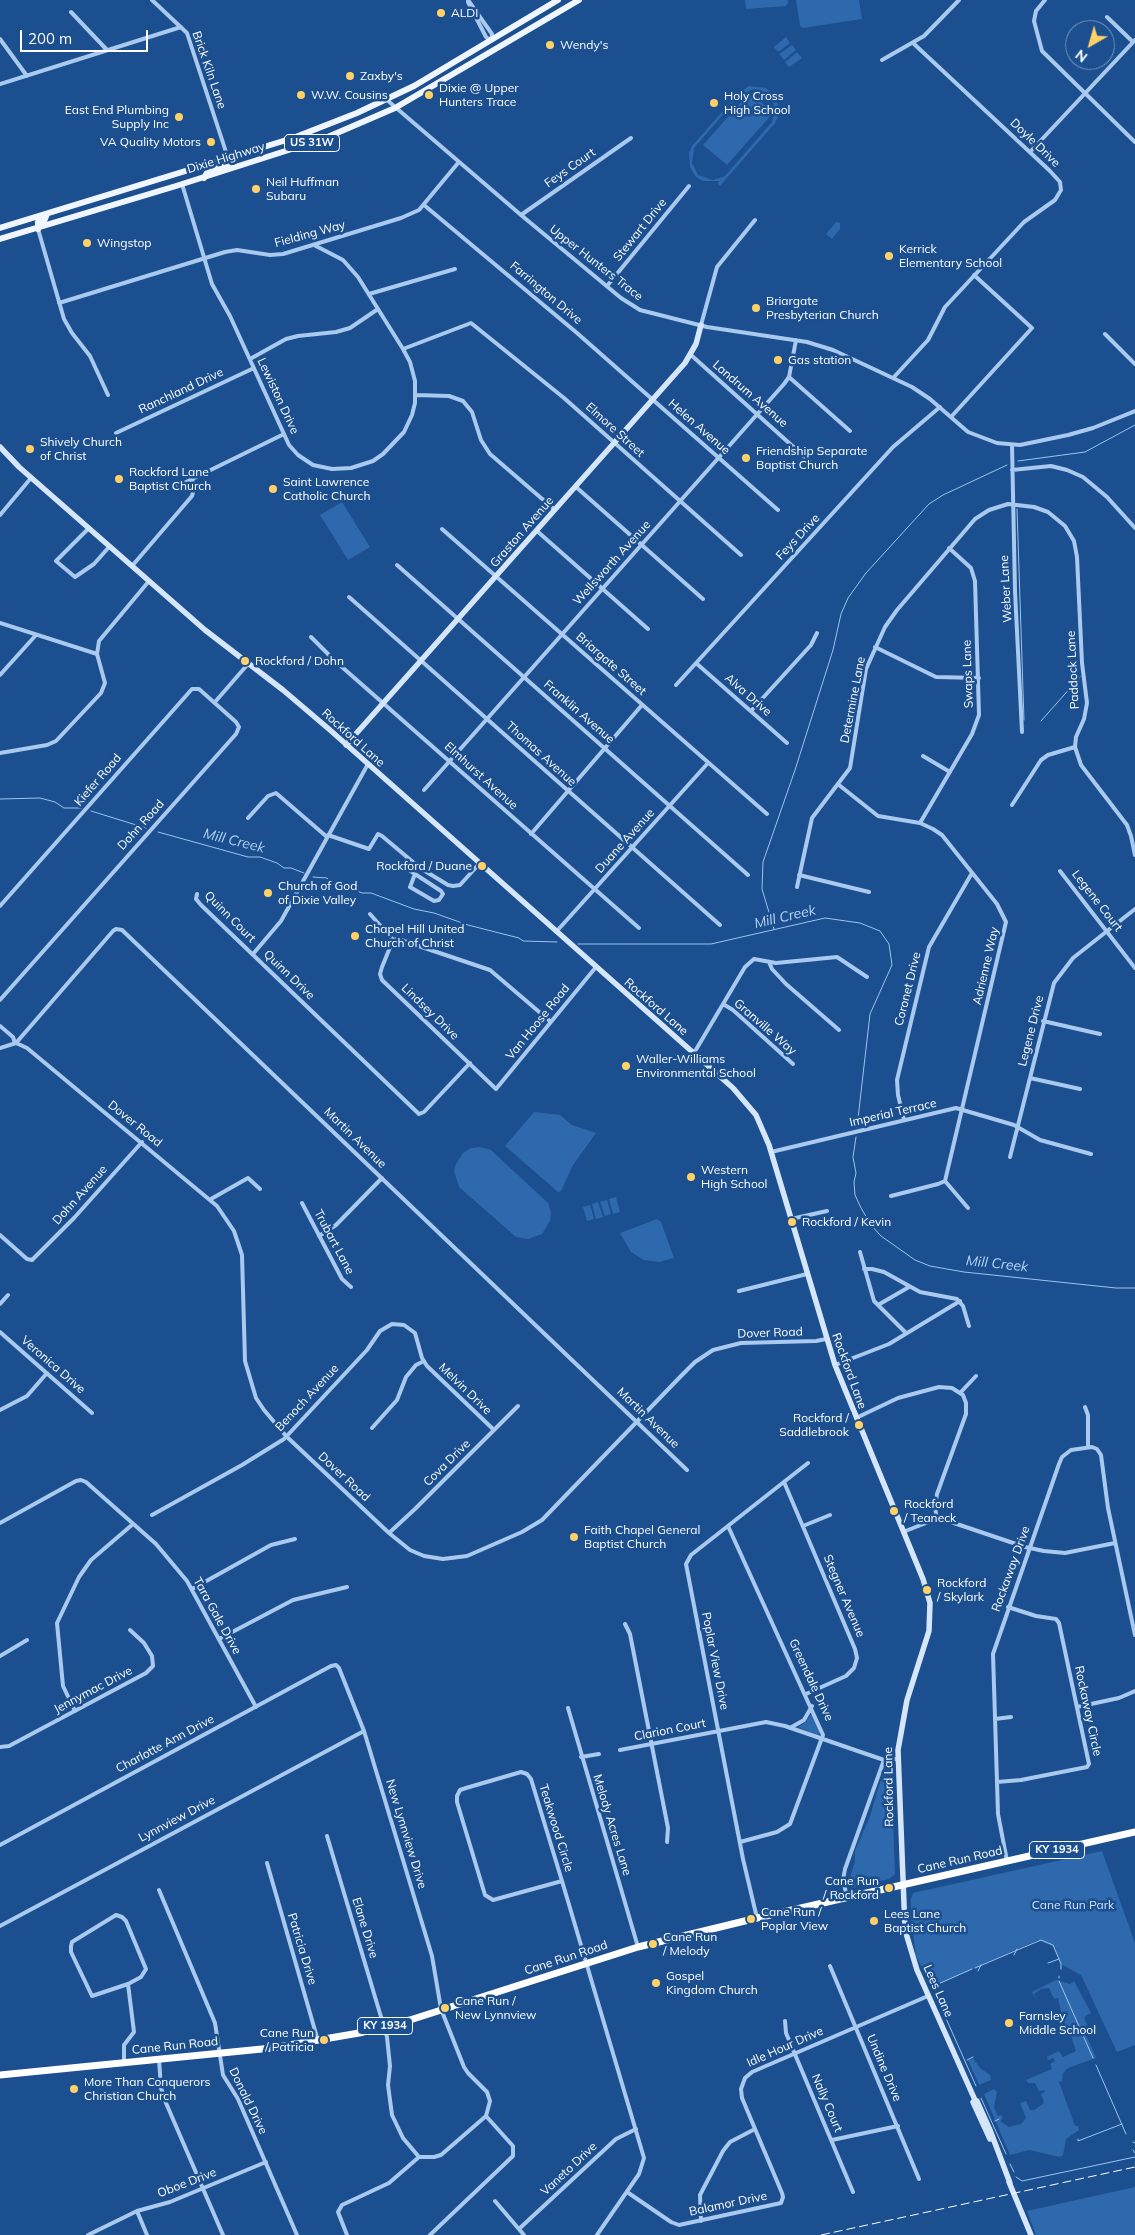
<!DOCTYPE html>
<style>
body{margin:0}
#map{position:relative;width:1135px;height:2235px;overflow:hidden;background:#1b4f8f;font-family:Mulish,sans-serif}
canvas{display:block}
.north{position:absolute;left:1065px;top:20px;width:50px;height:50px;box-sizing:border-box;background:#1b4f8f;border:1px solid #7695bc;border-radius:50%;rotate:218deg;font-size:14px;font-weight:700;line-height:20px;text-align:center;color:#fff}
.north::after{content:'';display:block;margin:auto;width:18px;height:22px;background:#ffd166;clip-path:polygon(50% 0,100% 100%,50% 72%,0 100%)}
.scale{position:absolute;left:20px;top:30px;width:128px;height:22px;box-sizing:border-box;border:2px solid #fff;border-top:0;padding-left:6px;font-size:15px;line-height:18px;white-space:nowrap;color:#fff;-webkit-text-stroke:4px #1b4f8f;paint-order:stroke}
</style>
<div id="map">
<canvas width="1135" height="2235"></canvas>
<div class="north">N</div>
<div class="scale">200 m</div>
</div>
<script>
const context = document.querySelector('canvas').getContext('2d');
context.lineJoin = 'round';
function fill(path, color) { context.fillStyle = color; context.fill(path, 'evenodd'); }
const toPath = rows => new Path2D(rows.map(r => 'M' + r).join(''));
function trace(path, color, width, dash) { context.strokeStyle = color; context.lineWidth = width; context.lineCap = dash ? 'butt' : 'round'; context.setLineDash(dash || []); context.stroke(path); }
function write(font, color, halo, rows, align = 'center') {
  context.font = font + ' Mulish,sans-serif'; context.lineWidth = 5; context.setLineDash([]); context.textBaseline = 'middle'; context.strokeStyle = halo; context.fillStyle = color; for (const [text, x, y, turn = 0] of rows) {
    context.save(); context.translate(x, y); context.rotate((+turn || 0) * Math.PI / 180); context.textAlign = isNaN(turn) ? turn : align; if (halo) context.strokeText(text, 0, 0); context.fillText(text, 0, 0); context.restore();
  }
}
const green = toPath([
 [745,0,788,0,788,3,786,6,746,9],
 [796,0,859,0,862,19,803,28,800,26],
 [786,37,790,43,778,52,774,47],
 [792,45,796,50,784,60,779,54],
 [797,52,802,58,789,67,785,62],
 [749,86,766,88,772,94,779,106,779,115,775,123,720,186,718,184,719,181,703,181,696,177,690,167,689,153,692,146,738,94],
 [753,89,761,90,772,100,775,109,772,122,725,176,713,180,698,175,692,163,694,148,740,95],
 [750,92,773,113,727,165,703,145],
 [836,222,840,223,840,229,832,239,826,234],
 [342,502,370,547,348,560,320,515],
 [534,1112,560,1115,572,1125,596,1133,573,1165,561,1191,558,1192,505,1146],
 [480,1147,491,1150,548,1203,551,1212,550,1221,542,1234,528,1239,516,1237,459,1187,454,1171,456,1164,463,1153,471,1148],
 [616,1197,620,1212,613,1214,609,1199],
 [607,1200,611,1214,605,1216,600,1202],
 [598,1202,603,1217,596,1219,592,1204],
 [590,1205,594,1219,587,1221,583,1207],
 [657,1219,661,1222,674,1258,659,1262,644,1260,631,1252,620,1233],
 [812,1713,820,1731,819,1736,798,1727,806,1722],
 [884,1769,891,1771,895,1874,889,1879,852,1888,848,1883,855,1862,855,1851,870,1816],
 [1102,1851,1135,1943,1135,2045,1117,2052,1081,1975,1061,1964,1054,1947,1038,1940,936,1985,933,1981,929,1982,926,1973,927,1972,924,1971,916,1956,911,1917,911,1899,913,1893],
 [1056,1980,1070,1984,1074,1981,1091,2013,1084,2017,1087,2025,1083,2028,1096,2058,1068,2068,1063,2073,1062,2081,1059,2082,1075,2126,1078,2126,1079,2130,1066,2139,1063,2155,1060,2157,1029,2150,1010,2155,984,2094,994,2089,997,2092,994,2107,998,2116,1001,2115,1003,2118,1000,2121,1009,2127,1021,2124,1026,2118,1020,2103,1026,2101,1030,2110,1034,2110,1044,2103,1041,2094,1045,2092,1044,2090,1039,2091,1035,2083,1028,2083,1026,2080,1052,2069,1050,2064,1055,2061,1053,2058,1048,2060,1047,2057,1059,2051,1063,2057,1076,2051,1070,2033,1060,2013,1061,2012,1058,1998,1054,1999,1049,1988,1041,1989,1034,1994,1039,2004,1032,1992],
 [973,2058,980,2068,990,2075,991,2080,979,2085,968,2060],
 [1135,2187,1135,2235,1036,2235,1027,2211]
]);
const stream = toPath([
 [1018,461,1085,452,1135,425],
 [1017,509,1024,720],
 [1041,721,1080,677],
 [0,799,40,798,55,802,64,808,81,808],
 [91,811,146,828],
 [158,832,248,857,260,857,277,863,284,868,291,868,304,873],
 [313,877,327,878,333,884,339,883,362,893,371,893,414,909,434,913,468,925,519,938,523,941,557,942],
 [774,929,762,889,763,862,795,770,833,650,841,614,848,598,866,573,929,504,943,495,1007,465],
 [578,944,711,944,825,918,860,923,880,931,889,944,892,965,870,1014,857,1127],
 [856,1137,853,1157,856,1173,854,1182,855,1195,861,1208,871,1225,881,1236,915,1260,930,1266,964,1272,1116,1288,1135,1288],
 [1014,1955,1017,1949],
 [1048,1963,1059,1959],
 [975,1968,1041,1940,1053,1945,1061,1964,1061,1969],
 [978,1971,981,1965],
 [1059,1978,1059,1976],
 [1059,1981,1093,2058],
 [936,1985,972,1969],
 [937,1998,976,2086],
 [967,2060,973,2057],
 [1096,2065,1126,2134],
 [981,2098,1006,2154],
 [995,2121,999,2119],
 [1078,2139,1078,2141,1122,2124],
 [1133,2142,1135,2143],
 [1133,2150,1135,2153],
 [1010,2164,1014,2172],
 [1016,2177,1022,2181,1135,2157]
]);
const street = toPath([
 [152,0,187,33,228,158],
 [468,0,492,34,491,41],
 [1045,0,1036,11,1034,21,1042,51,1135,142],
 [468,2,486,37,491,41],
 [71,12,107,50],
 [1107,17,1133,42],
 [0,39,27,76],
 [882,60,924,36,959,0],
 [0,84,181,27],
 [387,100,521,215,621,298,640,310,707,327,807,342,833,350,912,387,930,399,968,432,997,443,1020,445,1068,435,1093,428,1135,411],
 [1030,152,1135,40],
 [182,184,212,284,230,316,289,445,298,455,313,465,332,469,351,468,373,461,383,454,404,432,412,415,415,403,415,381,410,362,403,349,358,277,343,260,314,245],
 [424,205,577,333,778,510],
 [521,215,631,138],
 [38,229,64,319,72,333,90,356,108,395],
 [607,286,689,186],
 [369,294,455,269],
 [59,303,225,252,237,250,270,255,283,254,401,218,419,210,458,163],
 [701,325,717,267,755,220],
 [1105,334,1135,364],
 [403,349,471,323,564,398,741,555],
 [691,355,818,469],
 [250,359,286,339,298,336,336,332,350,328,378,309],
 [789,377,850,431],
 [894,377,928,340,945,307,1024,222,1055,200,1061,190,1060,182,1050,171,913,43],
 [416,395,449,396,463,401,472,412,481,440,490,454,555,510],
 [951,417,1032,328,974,275],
 [116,433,254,368],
 [1012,445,1015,591,1022,732],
 [1012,470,1051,466,1067,470,1083,477,1107,497,1135,528],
 [176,487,284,434],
 [576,487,703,599],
 [0,515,31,478],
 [89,528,56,561,75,577,94,564,109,547],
 [442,529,767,814],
 [537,531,648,629],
 [397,565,748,875],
 [132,566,192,496,194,488,192,479],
 [349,597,720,925],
 [0,623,97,654],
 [311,637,334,660,639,928],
 [875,647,936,677,979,678],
 [696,663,787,743],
 [0,675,36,635],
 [676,685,893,447,940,407],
 [215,702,248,664],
 [751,711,811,645,817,633],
 [0,753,47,745,56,741,101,693,105,683,97,654,99,641,149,581],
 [923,756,950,772],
 [839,785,878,816,920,823,933,829,942,835,997,904,1006,922,945,1181,938,1184,891,1196],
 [424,790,784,384,789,377,796,340],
 [1012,805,1041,760,1048,755,1075,747],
 [248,818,268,796,276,793,327,837],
 [920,823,972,734,979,715,975,581,971,568,949,548],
 [531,834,642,705],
 [328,835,369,849,378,834,382,836,407,857,408,869,415,874,441,891,443,894,439,900,434,901,410,887,415,874],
 [407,857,420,868,448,885,453,886,460,885,479,864],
 [1060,871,1135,968],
 [799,875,869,892],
 [797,887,812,818,850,768,866,669,885,627,897,610,975,519,989,510,1008,504,1034,507,1048,512,1065,526,1074,541,1077,557,1082,663,1087,703,1084,719,1076,737,1075,747,1081,765,1127,825,1131,836,1135,855],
 [197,894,196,899,201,905,419,1114,424,1112,470,1063],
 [0,906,192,689,199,689,236,722,239,727,236,734,0,1000],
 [370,914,393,940],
 [556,932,708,763],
 [393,940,382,967,380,974,382,980,496,1089,596,967],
 [393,940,398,939,490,970,551,1022],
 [253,954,281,921,368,764],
 [769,962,772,969,786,984,839,1030],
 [723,1004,733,1010,793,1064],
 [1043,1021,1100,1034],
 [0,1026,13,1037,15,1043],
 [16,1043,113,931,116,929,122,930,687,1470],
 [0,1048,16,1043,27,1048,217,1206,234,1231,242,1255,245,1361,256,1398,264,1410,286,1436,389,1533,410,1550,424,1556,443,1559,467,1556,522,1532,542,1520,681,1376,695,1362,713,1350,741,1343,816,1341,826,1339],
 [694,1053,745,967,754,959,776,963,837,957,867,977],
 [1030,1078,1080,1089],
 [904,1120,898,1095,897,1080,929,947,972,873],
 [771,1152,956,1108,1014,1125,1040,1140,1091,1154],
 [1010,1157,1054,983,1073,958,1135,909],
 [945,1181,968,1208],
 [211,1199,248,1178,260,1189],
 [302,1203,342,1279,351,1287],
 [791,1219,827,1211],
 [0,1235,27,1259,32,1260,74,1218,142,1142],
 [319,1236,336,1225,382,1178],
 [860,1252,874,1301,905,1332],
 [864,1269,872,1269,884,1272,920,1292,957,1299,963,1306,969,1326],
 [739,1291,807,1274],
 [0,1304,8,1295],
 [878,1305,909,1287],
 [0,1332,92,1413],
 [835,1365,889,1344,960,1301],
 [960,1393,976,1376],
 [1085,1407,1088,1415,1088,1447],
 [0,1410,27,1396,47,1373],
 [856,1418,898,1398,939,1387,952,1388,963,1395,966,1403,966,1414,937,1494,935,1507,937,1520],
 [372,1428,397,1400,406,1377,416,1365,424,1361],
 [784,1482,855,1649,857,1658,854,1668,846,1676,806,1694],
 [152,1515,242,1465,284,1439,367,1350,380,1331,392,1324,404,1325,415,1333,422,1358,427,1366,494,1430],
 [0,1523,76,1481,81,1480,86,1482,156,1544,187,1581,256,1707],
 [728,1526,823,1735,790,1824,777,1832,740,1842],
 [803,1526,830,1515],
 [903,1532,931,1521,942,1519,1025,1547,1044,1551,1065,1553,1115,1543],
 [389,1533,415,1509,518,1406],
 [192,1589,271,1545,295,1539],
 [625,1624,630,1634,668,1828,667,1842],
 [219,1639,293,1600,347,1587],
 [0,1656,27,1640],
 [1077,1707,1119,1698,1135,1691],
 [568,1708,638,1947],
 [75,1711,63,1686,57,1623,79,1577,91,1560,133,1524],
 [995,1719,1011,1717],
 [790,1728,804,1720,812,1706],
 [0,1747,9,1746,146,1673,153,1666,152,1656,144,1643,130,1630],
 [620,1750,766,1722,785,1726,884,1760,897,1759],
 [581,1757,599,1754],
 [521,1772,527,1774,531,1779,562,1881,493,1900,485,1895,482,1885,457,1802,457,1796,460,1790,466,1788,521,1772],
 [997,1782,1021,1780,1087,1767,1089,1764,1059,1623,1056,1619,1036,1616,1008,1607],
 [327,1836,387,2037,390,2066,388,2085,392,2115,403,2138,419,2157],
 [0,1845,331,1666,336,1665,339,1668,364,1731,432,1956,441,2009,464,2067,468,2073,487,2092,490,2101,486,2116,441,2155,434,2157,419,2157,389,2183,342,2205,338,2212,347,2235],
 [1007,1861,998,1814,993,1654,1059,1464,1062,1457,1071,1450,1092,1447,1097,1449,1101,1455,1108,1508,1135,1635],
 [267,1863,318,2041],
 [562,1881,644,2158,639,2174,597,2235],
 [159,1890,215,2023,223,2075,238,2099,297,2235],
 [847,1897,843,1880,845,1869,884,1760],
 [116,1915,122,1917,126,1921,146,1969,141,1977,128,1984,92,1996,71,1952,71,1946,72,1942,116,1915],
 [757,1918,743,1859,686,1564,691,1555,808,1463],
 [0,1926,364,1731],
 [830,1966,919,2179],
 [785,2021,786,2033,853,2192],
 [159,2059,161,2088,166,2103,223,2235],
 [124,2063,124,2045,134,2032,128,1984],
 [832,2140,898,2126],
 [627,2192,671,2222,679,2225,781,2203,783,2197,782,2193,742,2098,741,2089,745,2078,752,2072,928,1996],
 [495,2201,524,2235],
 [137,2211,147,2235],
 [701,2221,700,2195,723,2151,730,2142,755,2129],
 [520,2228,616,2139,636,2129],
 [88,2235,137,2211,170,2202,266,2162],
 [430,2235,513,2156,513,2146,486,2116]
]);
const secondary = toPath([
 [0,447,19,467,205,630,283,690,330,730,733,1088,756,1115,769,1145,835,1365,923,1579,930,1603,929,1631,907,1700,898,1750,905,1930,917,1970,975,2100,977,2101,990,2130,1010,2183],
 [346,745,685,363,696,344,701,325],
 [975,2100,973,2102,990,2139],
 [1009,2182,1031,2235]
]);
const primary = toPath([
 [204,178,208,171,228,165,228,158],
 [0,228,293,138,357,113,414,86,558,0],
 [38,229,38,222,44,221,47,214],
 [0,239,176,186,323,139,395,108,579,0]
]);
const highway = toPath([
 [0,2075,272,2048,359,2033,410,2020,638,1947,757,1918,1135,1832]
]);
const rail = toPath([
 [821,2235,1135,2167]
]);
const markers = [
 [441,13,5,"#ffd166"],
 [550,45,5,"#ffd166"],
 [350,76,5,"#ffd166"],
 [301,95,5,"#ffd166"],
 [429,95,5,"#ffd166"],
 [714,103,5,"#ffd166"],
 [179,117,5,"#ffd166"],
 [211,142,5,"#ffd166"],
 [256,189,5,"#ffd166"],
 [87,243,5,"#ffd166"],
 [889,256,5,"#ffd166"],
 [756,308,5,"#ffd166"],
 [778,360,5,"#ffd166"],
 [30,449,5,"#ffd166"],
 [746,458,5,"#ffd166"],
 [119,479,5,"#ffd166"],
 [273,489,5,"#ffd166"],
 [245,661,5,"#ffd166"],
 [482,866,5,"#ffd166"],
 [268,893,5,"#ffd166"],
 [355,936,5,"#ffd166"],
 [626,1066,5,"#ffd166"],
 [691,1177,5,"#ffd166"],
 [792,1222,5,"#ffd166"],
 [859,1425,5,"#ffd166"],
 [894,1511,5,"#ffd166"],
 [574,1537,5,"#ffd166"],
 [927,1590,5,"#ffd166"],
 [889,1888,5,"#ffd166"],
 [751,1919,5,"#ffd166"],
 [874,1921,5,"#ffd166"],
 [653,1944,5,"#ffd166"],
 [656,1983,5,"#ffd166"],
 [445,2008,5,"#ffd166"],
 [1009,2023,5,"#ffd166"],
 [324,2040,5,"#ffd166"],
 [74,2089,5,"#ffd166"]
];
const shields = [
 [312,143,55],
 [1057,1850,55],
 [385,2026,55]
];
const shieldNames = [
 ["US 31W",312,143],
 ["KY 1934",1057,1850],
 ["KY 1934",385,2026]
];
const poiNames = [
 ["ALDI",451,13],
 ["Wendy's",560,45],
 ["Zaxby's",360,76],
 ["Dixie @ Upper",439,88],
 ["Hunters Trace",439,102],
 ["W.W. Cousins",311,95],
 ["Holy Cross",724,96],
 ["High School",724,110],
 ["East End Plumbing",169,110,"right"],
 ["Supply Inc",169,124,"right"],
 ["VA Quality Motors",201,142,"right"],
 ["Neil Huffman",266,182],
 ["Subaru",266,196],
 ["Wingstop",97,243],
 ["Kerrick",899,249],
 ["Elementary School",899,263],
 ["Briargate",766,301],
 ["Presbyterian Church",766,315],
 ["Gas station",788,360],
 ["Shively Church",40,442],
 ["of Christ",40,456],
 ["Friendship Separate",756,451],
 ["Baptist Church",756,465],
 ["Rockford Lane",129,472],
 ["Baptist Church",129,486],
 ["Saint Lawrence",283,482],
 ["Catholic Church",283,496],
 ["Rockford / Dohn",255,661],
 ["Rockford / Duane",472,866,"right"],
 ["Church of God",278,886],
 ["of Dixie Valley",278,900],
 ["Chapel Hill United",365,929],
 ["Church of Christ",365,943],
 ["Waller-Williams",636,1059],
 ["Environmental School",636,1073],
 ["Western",701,1170],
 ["High School",701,1184],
 ["Rockford / Kevin",802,1222],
 ["Rockford /",849,1418,"right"],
 ["Saddlebrook",849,1432,"right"],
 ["Rockford",904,1504],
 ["/ Teaneck",904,1518],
 ["Faith Chapel General",584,1530],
 ["Baptist Church",584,1544],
 ["Rockford",937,1583],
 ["/ Skylark",937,1597],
 ["Cane Run",879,1881,"right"],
 ["/ Rockford",879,1895,"right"],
 ["Cane Run /",761,1912],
 ["Poplar View",761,1926],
 ["Lees Lane",884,1914],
 ["Baptist Church",884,1928],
 ["Cane Run",663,1937],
 ["/ Melody",663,1951],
 ["Gospel",666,1976],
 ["Kingdom Church",666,1990],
 ["Cane Run /",455,2001],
 ["New Lynnview",455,2015],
 ["Farnsley",1019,2016],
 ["Middle School",1019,2030],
 ["Cane Run",314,2033,"right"],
 ["/ Patricia",314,2047,"right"],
 ["More Than Conquerors",84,2082],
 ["Christian Church",84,2096]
];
const streetNames = [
 ["Brick Kiln Lane",209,70,71],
 ["Doyle Drive",1035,143,44],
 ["Dixie Highway",226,158,-17],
 ["Feys Court",570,168,-35],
 ["Stewart Drive",640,230,-51],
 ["Fielding Way",310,234,-15],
 ["Upper Hunters Trace",596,263,38],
 ["Farrington Drive",546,293,40],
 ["Ranchland Drive",181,391,-25],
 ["Landrum Avenue",750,394,41],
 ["Lewiston Drive",278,396,65],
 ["Helen Avenue",699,427,41],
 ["Elmore Street",615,430,42],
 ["Graston Avenue",522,532,-49],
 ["Feys Drive",798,537,-47],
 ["Wellsworth Avenue",612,563,-48],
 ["Weber Lane",1006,589,-93],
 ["Briargate Street",611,664,41],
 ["Paddock Lane",1073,670,-93],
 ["Swaps Lane",968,674,-92],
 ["Alva Drive",748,695,41],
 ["Determine Lane",853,700,-79],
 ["Franklin Avenue",579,712,41],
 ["Rockford Lane",353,738,42],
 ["Thomas Avenue",541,754,42],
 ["Elmhurst Avenue",481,776,42],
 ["Kiefer Road",98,780,-49],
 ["Dohn Road",141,825,-48],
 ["Duane Avenue",625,841,-48],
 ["Legene Court",1097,901,52],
 ["Quinn Court",230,917,45],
 ["Adrienne Way",986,966,-77],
 ["Quinn Drive",289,975,44],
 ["Coronet Drive",908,989,-76],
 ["Rockford Lane",656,1007,41],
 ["Lindsey Drive",430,1012,44],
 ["Van Hoose Road",538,1022,-51],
 ["Granville Way",765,1027,41],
 ["Legene Drive",1031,1031,-76],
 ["Imperial Terrace",893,1113,-13],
 ["Dover Road",135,1124,39],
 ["Martin Avenue",355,1138,44],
 ["Dohn Avenue",80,1195,-48],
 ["Trubart Lane",334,1242,62],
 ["Dover Road",770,1333,-2],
 ["Veronica Drive",53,1365,41],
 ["Rockford Lane",849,1371,70],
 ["Melvin Drive",465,1389,44],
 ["Benoch Avenue",307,1398,-47],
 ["Martin Avenue",648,1418,44],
 ["Cova Drive",447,1463,-45],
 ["Dover Road",344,1477,43],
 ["Rockaway Drive",1011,1569,-70],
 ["Stegner Avenue",844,1596,67],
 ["Tara Gale Drive",217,1616,61],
 ["Poplar View Drive",715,1661,79],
 ["Greendale Drive",811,1680,65],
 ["Jennymac Drive",93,1690,-28],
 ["Rockaway Circle",1088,1711,78],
 ["Clarion Court",670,1730,-11],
 ["Charlotte Ann Drive",165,1744,-28],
 ["Rockford Lane",889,1787,-91],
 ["Lynnview Drive",177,1819,-28],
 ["Melody Acres Lane",612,1825,73],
 ["Teakwood Circle",556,1828,73],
 ["New Lynnview Drive",406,1834,73],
 ["Cane Run Road",960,1860,-13],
 ["Elane Drive",365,1928,73],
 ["Patricia Drive",302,1949,73],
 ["Cane Run Road",566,1958,-18],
 ["Lees Lane",938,1991,66],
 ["Cane Run Road",175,2046,-6],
 ["Idle Hour Drive",785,2047,-24],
 ["Undine Drive",884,2068,67],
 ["Donald Drive",248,2101,64],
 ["Nally Court",827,2103,67],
 ["Vaneto Drive",569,2169,-43],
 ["Oboe Drive",187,2183,-21],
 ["Balamor Drive",728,2204,-12]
];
const parkNames = [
 ["Cane Run Park",1073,1905]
];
const waterNames = [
 ["Mill Creek",234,841,14],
 ["Mill Creek",785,917,-13],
 ["Mill Creek",997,1264,6]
];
fill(green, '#2e69ad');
trace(stream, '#9cc4f0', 1);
trace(street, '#a9c9ee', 4);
trace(secondary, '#d6e6fa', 5.5);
trace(primary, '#f0f6ff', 6);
trace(highway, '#fff', 7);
trace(rail, '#fff', 1, [9, 4]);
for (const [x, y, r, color] of markers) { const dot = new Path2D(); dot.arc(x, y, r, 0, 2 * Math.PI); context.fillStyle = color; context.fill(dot); trace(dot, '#1b4f8f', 2); }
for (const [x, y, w] of shields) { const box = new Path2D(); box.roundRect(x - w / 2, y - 8.5, w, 17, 4); context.fillStyle = '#1b4f8f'; context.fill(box); trace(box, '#fff', 1); }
write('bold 11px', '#fff', null, shieldNames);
write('12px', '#fff', '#1b4f8f', poiNames, 'left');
write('12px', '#fff', '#1b4f8f', streetNames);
write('12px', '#cfe3fa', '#1b4f8f', parkNames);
write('italic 14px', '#b5d3f5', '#1b4f8f', waterNames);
</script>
